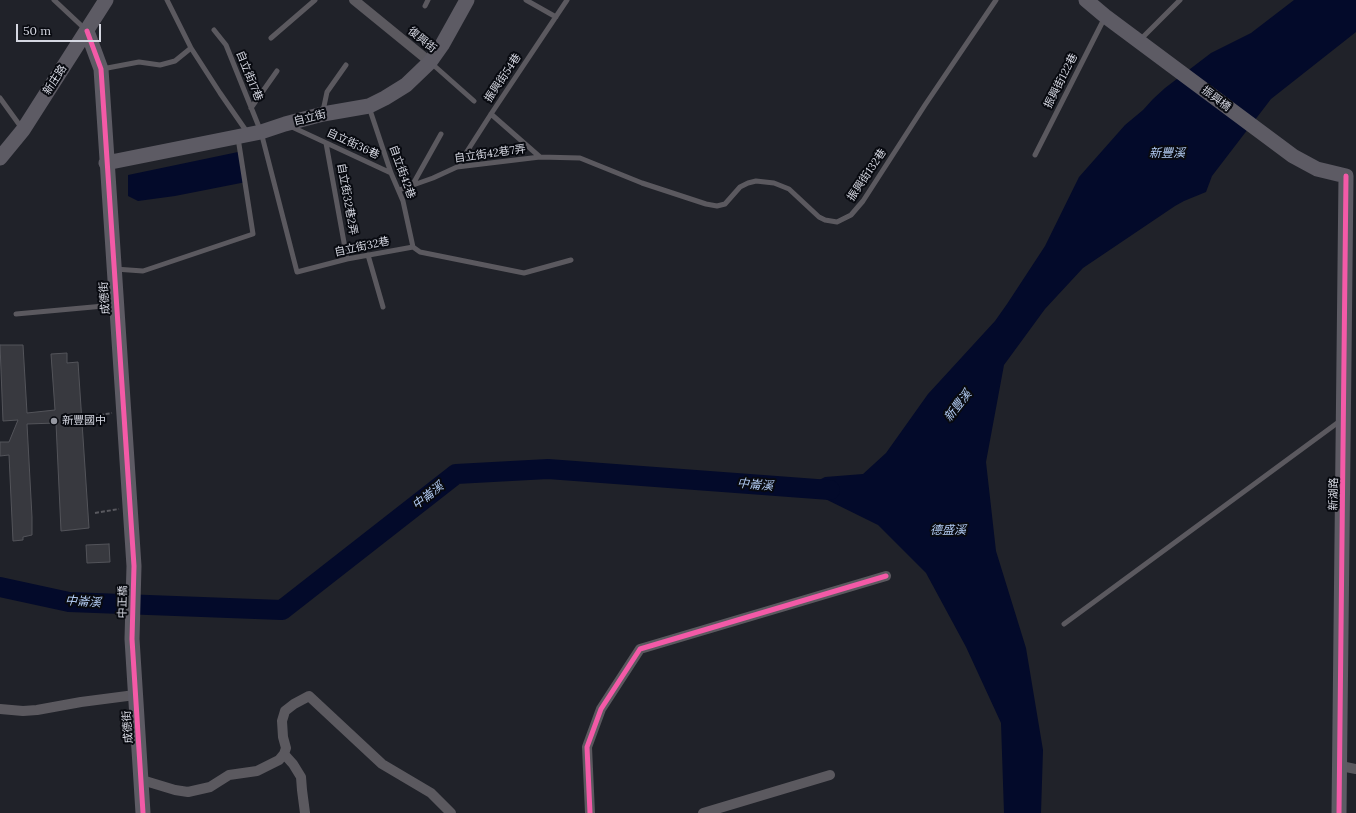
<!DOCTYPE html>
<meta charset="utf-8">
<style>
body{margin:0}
#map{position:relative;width:1356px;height:813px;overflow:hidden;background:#202229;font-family:Lora,serif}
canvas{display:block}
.scale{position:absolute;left:16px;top:24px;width:85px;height:18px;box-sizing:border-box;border:2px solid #d5d7e1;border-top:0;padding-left:5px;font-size:12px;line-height:14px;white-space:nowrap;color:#d5d7e1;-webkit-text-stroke:3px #080a10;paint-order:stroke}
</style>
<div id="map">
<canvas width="1356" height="813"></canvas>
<div class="scale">50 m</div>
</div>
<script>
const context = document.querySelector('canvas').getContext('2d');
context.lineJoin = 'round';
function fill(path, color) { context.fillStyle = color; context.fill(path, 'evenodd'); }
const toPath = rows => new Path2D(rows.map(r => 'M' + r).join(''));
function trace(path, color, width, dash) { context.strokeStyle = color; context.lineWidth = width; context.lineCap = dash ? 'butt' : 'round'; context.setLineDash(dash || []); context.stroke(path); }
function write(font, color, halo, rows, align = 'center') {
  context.font = font + ' Lora,"Noto Sans TC",serif'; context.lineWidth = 4; context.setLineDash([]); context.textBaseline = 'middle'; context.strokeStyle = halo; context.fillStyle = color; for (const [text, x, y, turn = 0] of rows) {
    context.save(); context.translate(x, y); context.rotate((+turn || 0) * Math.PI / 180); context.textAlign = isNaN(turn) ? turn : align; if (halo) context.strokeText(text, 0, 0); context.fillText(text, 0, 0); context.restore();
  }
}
const water = toPath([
 [1294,0,1356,0,1356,32,1271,99,1212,176,1206,192,1184,201,1175,206,1083,268,1045,309,1004,365,986,462,996,551,1026,648,1043,750,1041,813,1004,813,1001,723,966,647,926,573,878,525,803,488,825,477,863,474,886,453,928,394,995,321,1007,304,1045,246,1079,177,1125,125,1143,110,1153,99,1165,88,1194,66,1211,53,1251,33],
 [238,152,246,182,175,196,138,201,128,196,128,175]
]);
const river = toPath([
 [0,587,69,602,282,610,456,474,548,469,830,490]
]);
const building = toPath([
 [0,345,23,345,27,413,55,410,51,354,67,353,67,363,78,362,89,528,61,531,56,423,27,424,32,517,32,535,23,537,23,540,13,541,9,455,0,456,0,442,9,442,18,420,3,421,0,345],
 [109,544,110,562,87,563,86,545,109,544]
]);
const path = toPath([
 [82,418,112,413],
 [95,513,119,509]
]);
const lane = toPath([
 [54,0,85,29],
 [167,0,191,48,220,93,247,132],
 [526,0,556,17],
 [425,6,428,0],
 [214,30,226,45,261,132,297,272,347,259,413,247,420,252,524,273,571,260],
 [271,38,315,0],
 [1140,40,1180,0],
 [430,62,474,101],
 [102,69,139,62,160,65,175,61,191,48],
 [0,98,21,127],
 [369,107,391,173,403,201,413,247],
 [251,108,277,71],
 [323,111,327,92,346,65],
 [491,114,540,157],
 [292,127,391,173],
 [326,143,347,259],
 [1035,155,1105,17],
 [457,167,491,114,567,0],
 [413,184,441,134],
 [399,190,433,178,457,167,540,157,580,158,642,183,706,204,717,206,725,204,740,187,748,183,756,181,774,183,789,189,819,217,825,220,837,222,851,215,863,201,925,105,996,0],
 [368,255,383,307],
 [115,269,143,271,253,234,238,138],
 [16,314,115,305],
 [1064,624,1340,421]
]);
const street = toPath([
 [354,0,430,62],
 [0,709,23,711,37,710,81,702,135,695],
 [284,754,293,764,301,777,302,790,305,813],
 [1341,766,1356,769],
 [142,780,175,790,188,792,210,787,229,775,257,771,279,760,284,754,286,748,283,737,282,721,285,711,294,704,309,696,382,764,431,793,451,813],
 [590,813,587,747,601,709,640,649,886,576],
 [703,813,830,775]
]);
const secondary = toPath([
 [1086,0,1105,16,1293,156,1317,169,1346,176,1339,813],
 [87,31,101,69,134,566,132,639,143,813],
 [0,158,23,130,106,0],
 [106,163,261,132,285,124,323,114,369,106,385,98,406,85,430,62,442,45,467,0]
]);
const cycleway = toPath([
 [87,31,101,69,134,566,132,639,143,813],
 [590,813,587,747,601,709,640,649,886,576],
 [1339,813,1346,176]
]);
const markers = [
 [54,421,4,"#9698a1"]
];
const streetNames = [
 ["復興街",422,40,39],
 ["自立街17巷",249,76,68],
 ["振興街54巷",503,78,-56],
 ["新庄路",55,80,-57],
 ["振興街122巷",1061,81,-63],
 ["振興橋",1216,99,37],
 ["自立街",310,118,-14],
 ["自立街36巷",353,144,25],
 ["自立街42巷7弄",490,154,-8],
 ["自立街42巷",402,172,70],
 ["振興街132巷",867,175,-56],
 ["自立街32巷2弄",347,199,80],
 ["自立街32巷",362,247,-12],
 ["成德街",105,298,-94],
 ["新湖路",1334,494,-89],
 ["中正橋",123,602,-89],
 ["成德街",128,727,-94]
];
const poiNames = [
 ["新豐國中",62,421]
];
const waterNames = [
 ["新豐溪",1167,154],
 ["新豐溪",958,406,-52],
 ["中崙溪",755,485,5],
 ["中崙溪",428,496,-38],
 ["德盛溪",948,531],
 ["中崙溪",83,602,4]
];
fill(water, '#030a2a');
trace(river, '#030a2a', 20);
fill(building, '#38393f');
trace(building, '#53545a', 1);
trace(path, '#59595f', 2, [4, 2]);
trace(lane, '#5b595f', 5);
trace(street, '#5b595f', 10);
trace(secondary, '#5d5b64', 15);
trace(cycleway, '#f35aa7', 5);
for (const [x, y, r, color] of markers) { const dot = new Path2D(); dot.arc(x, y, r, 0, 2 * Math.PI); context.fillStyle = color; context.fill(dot); trace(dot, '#080a10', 1.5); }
write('11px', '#d5d7e1', '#080a10', streetNames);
write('11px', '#d5d7e1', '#080a10', poiNames, 'left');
write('italic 12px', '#b2cbf2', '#080a10', waterNames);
</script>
